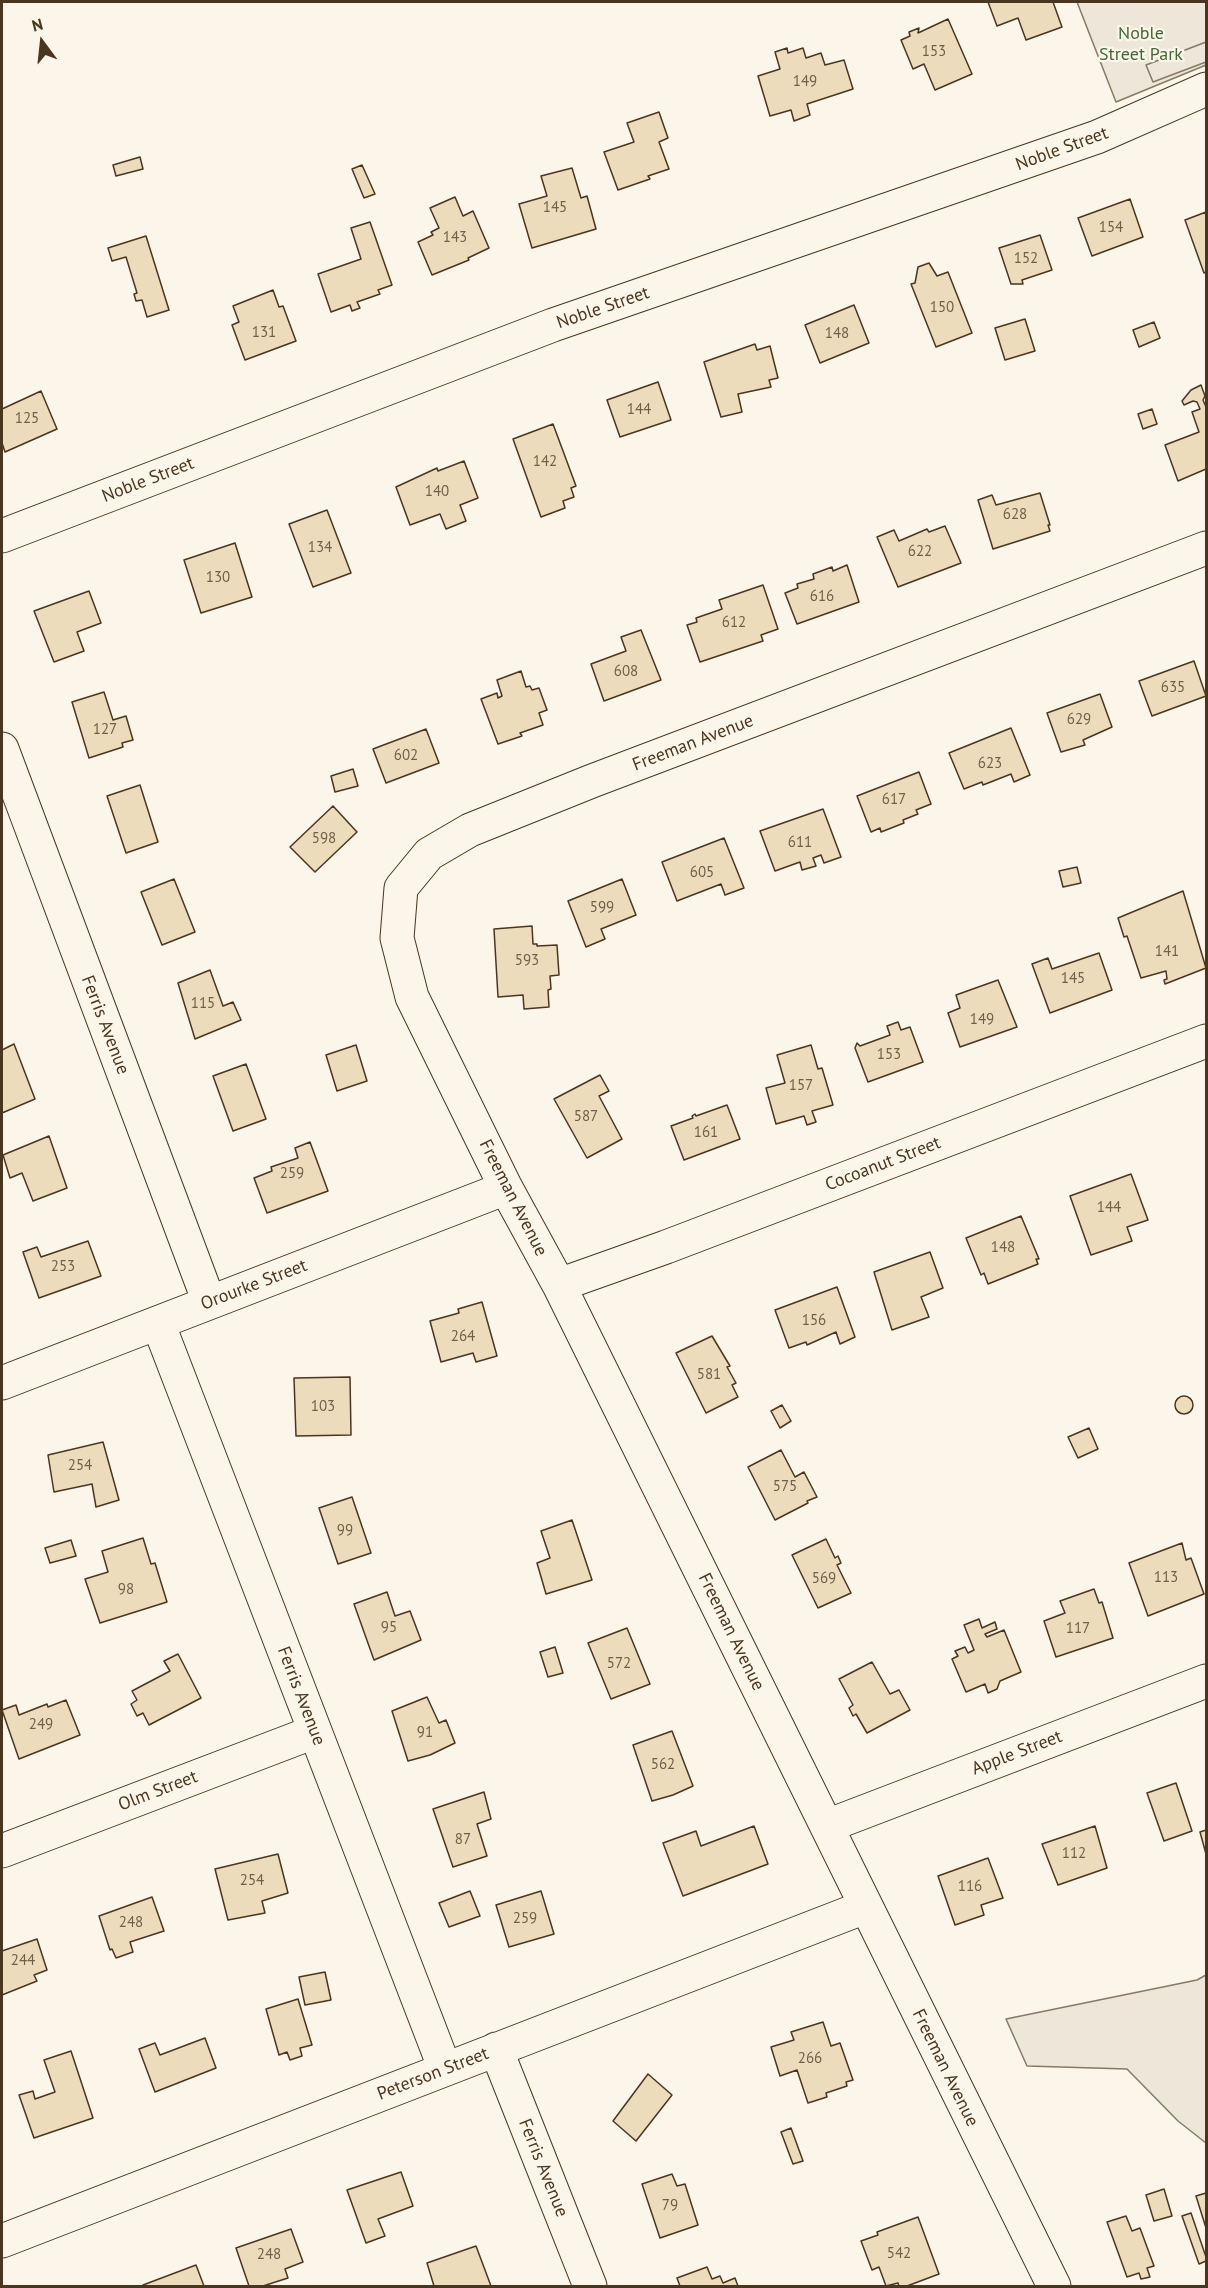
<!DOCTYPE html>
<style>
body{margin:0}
#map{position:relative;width:1208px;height:2288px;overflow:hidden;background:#fbf6e9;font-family:"PT Sans",sans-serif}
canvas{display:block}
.frame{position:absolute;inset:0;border:3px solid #4a3520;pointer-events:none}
.north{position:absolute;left:12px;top:12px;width:60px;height:60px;-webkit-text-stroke:4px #fbf6e9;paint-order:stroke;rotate:345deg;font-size:16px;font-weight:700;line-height:24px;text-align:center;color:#4a3520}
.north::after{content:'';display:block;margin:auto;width:21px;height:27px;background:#4a3520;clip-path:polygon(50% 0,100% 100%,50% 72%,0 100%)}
</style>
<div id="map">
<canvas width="1208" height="2288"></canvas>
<div class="frame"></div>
<div class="north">N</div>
</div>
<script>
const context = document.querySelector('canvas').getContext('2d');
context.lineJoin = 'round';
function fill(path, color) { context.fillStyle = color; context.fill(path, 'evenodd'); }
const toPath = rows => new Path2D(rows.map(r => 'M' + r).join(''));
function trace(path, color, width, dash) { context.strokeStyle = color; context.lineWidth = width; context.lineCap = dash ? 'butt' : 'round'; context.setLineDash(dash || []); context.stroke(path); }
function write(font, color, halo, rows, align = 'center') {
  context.font = font + ' "PT Sans",sans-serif'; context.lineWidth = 4.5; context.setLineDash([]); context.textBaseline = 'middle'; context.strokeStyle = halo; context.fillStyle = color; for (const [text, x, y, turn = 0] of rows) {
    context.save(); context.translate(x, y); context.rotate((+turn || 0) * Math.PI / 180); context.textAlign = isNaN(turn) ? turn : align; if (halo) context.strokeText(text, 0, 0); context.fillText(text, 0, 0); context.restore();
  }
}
const green = toPath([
 [1077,2,1206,2,1206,65,1116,102,1077,2],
 [1206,1975,1206,2143,1178,2121,1127,2069,1027,2066,1006,2019,1197,1980,1206,1975]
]);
const parking = toPath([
 [1206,42,1206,62,1153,82,1146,65,1206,42]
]);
const building = toPath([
 [988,2,1053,2,1062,27,1026,40,1018,18,997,26,988,2],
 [948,19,972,74,935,90,924,64,913,69,901,40,910,36,909,32,919,28,918,33,948,19],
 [787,48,788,53,803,48,806,58,821,53,825,65,844,60,853,89,807,104,810,115,794,121,791,110,770,116,758,76,780,69,775,52,787,48],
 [659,112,668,138,659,142,669,169,648,176,650,179,618,190,604,152,634,142,627,123,659,112],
 [140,157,143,169,116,176,113,165,140,157],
 [362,165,375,194,364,198,352,169,362,165],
 [572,168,581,198,587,196,596,229,532,248,519,204,547,196,541,176,572,168],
 [455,197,463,216,473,211,489,248,468,258,469,260,432,275,418,242,433,235,431,232,439,228,430,208,455,197],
 [1130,199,1143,237,1092,256,1078,218,1130,199],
 [1206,212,1206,272,1204,273,1185,220,1206,212],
 [370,222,392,285,378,290,380,294,357,302,360,308,352,311,350,305,331,312,318,274,361,259,351,228,370,222],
 [1040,235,1052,270,1022,280,1023,284,1011,284,999,248,1040,235],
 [146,236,169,310,147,317,142,300,136,301,134,294,137,293,126,257,112,261,108,248,146,236],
 [929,263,937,276,948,272,972,333,936,347,911,284,915,283,918,267,929,263],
 [273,290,279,307,283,306,296,341,245,360,232,325,239,322,233,306,273,290],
 [854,305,869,343,820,363,805,325,854,305],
 [1025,319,1035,351,1005,360,995,328,1025,319],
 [1154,322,1160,338,1139,347,1133,330,1154,322],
 [755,344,757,350,770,346,778,378,769,380,771,387,738,394,742,412,721,417,704,362,755,344],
 [658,382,671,420,620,437,607,400,658,382],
 [1201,385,1205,396,1203,400,1206,407,1206,469,1178,481,1165,445,1199,432,1192,412,1200,409,1197,402,1193,401,1184,405,1182,401,1191,390,1201,385],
 [41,391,57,429,5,452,2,443,2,409,41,391],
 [1152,409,1157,424,1143,429,1138,414,1152,409],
 [553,424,576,486,571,488,574,497,563,501,565,508,541,517,513,439,553,424],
 [464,461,478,498,460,505,466,521,446,529,440,514,410,525,396,487,437,468,438,471,464,461],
 [1040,493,1050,525,1048,525,1050,531,993,549,978,500,992,495,996,505,1040,493],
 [327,510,351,573,313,587,289,524,327,510],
 [945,526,961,563,898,587,877,537,894,530,899,541,927,529,929,532,945,526],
 [235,543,252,597,201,613,184,560,235,543],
 [847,565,859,602,797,624,785,593,798,588,797,584,814,579,813,574,832,567,833,571,847,565],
 [763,585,778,629,761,635,763,641,700,662,687,625,697,622,696,618,722,609,719,600,763,585],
 [89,591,101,623,77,632,84,651,54,662,34,611,89,591],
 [641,630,661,680,604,701,591,664,626,651,621,637,641,630],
 [1194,661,1206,696,1152,716,1139,681,1194,661],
 [521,671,526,687,530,686,532,690,539,688,547,710,539,713,543,725,520,733,522,736,498,744,481,699,497,693,498,698,502,696,497,680,521,671],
 [104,692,113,720,126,716,133,740,122,743,123,747,89,758,72,702,104,692],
 [1100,694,1112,727,1083,740,1085,745,1061,752,1047,713,1100,694],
 [1011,728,1030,775,1014,782,1011,774,983,785,982,782,964,789,949,753,1011,728],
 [426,729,439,763,386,783,373,749,426,729],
 [353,769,358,786,335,792,331,776,353,769],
 [919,772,931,804,916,810,918,814,903,820,904,823,881,832,880,828,871,832,857,796,919,772],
 [140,785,158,842,126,853,107,796,140,785],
 [333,806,357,832,315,872,290,847,333,806],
 [823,809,841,857,824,863,821,855,813,858,816,866,802,870,800,862,775,871,760,831,823,809],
 [724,838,744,888,725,895,721,884,677,901,662,862,724,838],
 [1077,867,1081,883,1063,887,1059,871,1077,867],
 [174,879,195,932,162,945,141,892,174,879],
 [622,879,636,915,601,929,605,939,586,947,568,901,622,879],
 [1183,891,1206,968,1165,984,1164,980,1167,979,1166,971,1141,978,1127,936,1124,937,1118,918,1183,891],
 [532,926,533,944,537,944,537,946,557,945,559,975,550,976,551,989,548,990,549,1007,524,1009,523,995,498,997,494,929,532,926],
 [1099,953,1112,990,1050,1013,1032,964,1048,958,1052,969,1099,953],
 [210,970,223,1006,233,1002,241,1020,195,1039,178,983,210,970],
 [998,980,1017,1027,960,1047,948,1013,960,1008,956,995,998,980],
 [898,1022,901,1030,910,1027,923,1062,868,1082,855,1048,857,1043,860,1046,890,1035,887,1026,898,1022],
 [14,1044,35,1099,2,1113,2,1050,14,1044],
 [356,1045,367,1081,337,1091,326,1055,356,1045],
 [811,1045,818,1069,822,1068,833,1105,812,1111,816,1122,807,1125,804,1116,776,1124,766,1088,785,1083,777,1055,811,1045],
 [246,1064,266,1119,233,1131,213,1076,246,1064],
 [600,1075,609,1091,599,1096,622,1139,587,1158,554,1099,600,1075],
 [727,1105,740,1139,684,1160,671,1126,693,1118,692,1116,695,1114,696,1116,727,1105],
 [49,1136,67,1188,33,1201,22,1173,10,1178,3,1155,49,1136],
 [310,1142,328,1191,267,1213,254,1178,272,1171,271,1167,298,1158,295,1148,310,1142],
 [1131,1174,1148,1220,1127,1227,1132,1241,1091,1255,1070,1196,1131,1174],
 [1021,1216,1039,1259,1036,1259,1038,1264,988,1284,984,1273,981,1275,966,1238,1021,1216],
 [88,1241,101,1276,39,1298,23,1252,37,1247,41,1257,88,1241],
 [930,1252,943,1288,921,1297,929,1317,892,1330,874,1272,930,1252],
 [837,1287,855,1337,840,1344,836,1332,807,1345,806,1342,789,1348,775,1310,837,1287],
 [482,1302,497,1356,476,1362,473,1353,441,1362,430,1321,459,1313,458,1309,482,1302],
 [712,1336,730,1366,727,1367,736,1383,732,1385,738,1397,706,1413,676,1353,712,1336],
 [350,1377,351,1435,296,1436,294,1378,350,1377],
 '1175 1405a9 9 0 1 1 18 0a9 9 0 1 1-18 0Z',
 [782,1405,791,1421,780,1428,771,1411,782,1405],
 [1089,1428,1098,1449,1078,1458,1068,1437,1089,1428],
 [103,1442,119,1500,96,1507,92,1484,54,1492,48,1455,103,1442],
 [781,1450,795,1477,804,1472,817,1497,807,1501,808,1503,775,1520,748,1467,781,1450],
 [352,1497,371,1553,338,1564,319,1508,352,1497],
 [572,1520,592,1580,546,1594,537,1563,550,1558,541,1531,572,1520],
 [143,1538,151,1564,155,1563,167,1602,100,1623,85,1579,108,1572,102,1551,143,1538],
 [826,1539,835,1558,838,1556,841,1563,837,1565,851,1593,818,1608,792,1555,826,1539],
 [71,1540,76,1556,50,1563,45,1548,71,1540],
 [1182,1543,1186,1560,1191,1558,1204,1594,1148,1616,1129,1563,1182,1543],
 [1094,1589,1099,1603,1102,1602,1113,1638,1056,1657,1044,1621,1065,1613,1060,1601,1094,1589],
 [387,1592,395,1616,410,1611,421,1640,374,1660,354,1604,387,1592],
 [979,1619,982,1628,995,1622,997,1629,985,1634,987,1637,1004,1630,1021,1672,1000,1681,997,1689,988,1693,985,1684,966,1692,952,1659,958,1656,955,1651,965,1647,968,1653,974,1650,964,1625,979,1619],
 [627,1628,650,1684,611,1699,588,1643,627,1628],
 [555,1647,563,1673,548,1677,540,1652,555,1647],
 [178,1654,201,1698,149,1725,143,1713,137,1716,131,1704,137,1700,132,1691,170,1671,164,1661,178,1654],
 [872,1662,890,1694,899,1690,910,1710,867,1733,856,1714,853,1716,849,1708,853,1705,839,1679,872,1662],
 [427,1697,439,1723,446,1720,455,1743,430,1755,408,1761,392,1711,427,1697],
 [66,1700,80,1735,19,1759,2,1710,16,1705,19,1715,47,1704,48,1707,66,1700],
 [672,1731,693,1786,673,1795,652,1801,633,1745,672,1731],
 [1176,1783,1192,1831,1164,1841,1147,1793,1176,1783],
 [484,1792,491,1819,477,1824,487,1856,453,1867,433,1809,484,1792],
 [754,1826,768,1864,683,1896,663,1843,696,1831,701,1846,754,1826],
 [1095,1826,1107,1868,1058,1885,1042,1844,1095,1826],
 [1206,1830,1206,1854,1200,1832,1206,1830],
 [278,1854,288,1893,262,1901,265,1913,228,1920,215,1869,278,1854],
 [988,1858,1003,1898,981,1905,984,1915,955,1925,938,1876,988,1858],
 [470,1891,480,1916,449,1927,439,1903,470,1891],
 [541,1891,554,1934,509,1947,496,1905,541,1891],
 [152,1897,164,1931,130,1942,133,1952,116,1958,112,1949,110,1950,99,1916,152,1897],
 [37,1939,47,1970,34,1975,37,1981,2,1995,2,1951,37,1939],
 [325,1972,331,2000,305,2005,299,1977,325,1972],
 [298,1999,312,2045,300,2048,302,2056,290,2060,287,2052,279,2055,266,2009,298,1999],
 [823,2022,831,2046,840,2043,853,2080,846,2082,847,2086,826,2093,827,2097,808,2103,797,2070,780,2076,771,2047,794,2040,791,2032,823,2022],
 [205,2038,216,2068,155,2092,139,2049,155,2043,160,2055,205,2038],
 [71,2051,93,2118,34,2138,19,2095,33,2091,35,2099,55,2092,44,2060,71,2051],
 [648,2074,672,2095,636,2141,613,2121,648,2074],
 [791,2128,803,2161,793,2164,781,2132,791,2128],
 [401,2172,413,2206,378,2219,385,2236,366,2243,347,2190,401,2172],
 [672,2174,677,2186,685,2184,698,2225,660,2238,642,2184,672,2174],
 [1164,2189,1172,2216,1154,2221,1146,2195,1164,2189],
 [1206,2193,1206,2228,1196,2196,1206,2193],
 [1191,2213,1206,2257,1206,2261,1199,2264,1182,2216,1191,2213],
 [1126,2216,1132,2231,1140,2228,1154,2266,1147,2268,1150,2277,1141,2279,1139,2273,1127,2277,1107,2222,1126,2216],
 [918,2217,939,2274,907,2286,899,2286,898,2283,886,2286,879,2267,872,2270,861,2241,878,2235,877,2232,918,2217],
 [291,2229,303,2262,285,2269,288,2278,263,2286,249,2286,236,2248,291,2229],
 [476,2246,491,2286,434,2286,427,2263,476,2246],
 [196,2265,204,2286,144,2286,143,2285,196,2265],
 [707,2267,712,2279,720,2276,723,2283,735,2278,738,2286,680,2286,677,2278,707,2267]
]);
const minor = toPath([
 [2,536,553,325,1097,137,1206,89],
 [2,749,209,1302],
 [559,1285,666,1247,1206,1041],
 [158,1323,445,2069],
 [2,1383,506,1188],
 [827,1826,1206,1681],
 [2,1851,314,1732],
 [496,2049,590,2286],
 [2,2241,865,1907],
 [1054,2286,559,1285,506,1188,412,997,397,938,401,888,429,854,470,830,592,781,1206,548]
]);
const numberNames = [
 ["153",934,52],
 ["149",805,82],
 ["145",555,208],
 ["154",1111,228],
 ["143",455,238],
 ["152",1026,259],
 ["150",942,308],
 ["131",264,333],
 ["148",837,334],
 ["144",639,410],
 ["125",27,419],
 ["142",545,462],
 ["140",437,492],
 ["628",1015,515],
 ["134",320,548],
 ["622",920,552],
 ["130",218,578],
 ["616",822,597],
 ["612",734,623],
 ["608",626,672],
 ["635",1173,688],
 ["629",1079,720],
 ["127",105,730],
 ["602",406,756],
 ["623",990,764],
 ["617",894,800],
 ["598",324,839],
 ["611",800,843],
 ["605",702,873],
 ["599",602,908],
 ["141",1167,952],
 ["593",527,961],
 ["145",1073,979],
 ["115",203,1004],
 ["149",982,1020],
 ["153",889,1055],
 ["157",801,1086],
 ["587",586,1117],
 ["161",706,1133],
 ["259",292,1174],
 ["144",1109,1208],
 ["148",1003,1248],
 ["253",63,1267],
 ["156",814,1321],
 ["264",463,1337],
 ["581",709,1375],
 ["103",323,1407],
 ["254",80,1466],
 ["575",785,1487],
 ["99",345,1531],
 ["113",1166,1578],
 ["569",824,1579],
 ["98",126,1590],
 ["95",389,1628],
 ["117",1078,1629],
 ["572",619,1664],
 ["249",41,1725],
 ["91",425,1733],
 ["562",663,1765],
 ["87",463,1840],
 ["112",1074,1854],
 ["254",252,1881],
 ["116",970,1887],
 ["259",525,1919],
 ["248",131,1923],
 ["244",23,1961],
 ["266",810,2059],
 ["79",670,2206],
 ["542",899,2254],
 ["248",269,2255]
];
const parkNames = [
 ["Noble",1141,34],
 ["Street Park",1141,55]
];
const streetNames = [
 ["Noble Street",1062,149,-20],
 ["Noble Street",603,308,-19],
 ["Noble Street",148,480,-21],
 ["Freeman Avenue",693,743,-21],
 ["Ferris Avenue",105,1025,69],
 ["Cocoanut Street",883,1164,-21],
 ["Freeman Avenue",513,1198,63],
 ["Orourke Street",254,1285,-21],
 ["Freeman Avenue",731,1632,64],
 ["Ferris Avenue",301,1696,69],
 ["Apple Street",1017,1753,-21],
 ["Olm Street",158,1791,-21],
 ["Freeman Avenue",945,2068,64],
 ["Peterson Street",433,2074,-21],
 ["Ferris Avenue",543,2168,68]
];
fill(green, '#ede6d9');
trace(green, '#887966', 1.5);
fill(parking, '#ede7d9');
trace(parking, '#887966', 1.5);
fill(building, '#ecdcbc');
trace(building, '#4a3520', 1.5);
trace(minor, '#4a3520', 35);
trace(minor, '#fbf6e9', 33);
write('15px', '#725f47', null, numberNames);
write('18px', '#436837', '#fbf6e9', parkNames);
write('18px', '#4a3520', '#fbf6e9', streetNames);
</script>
